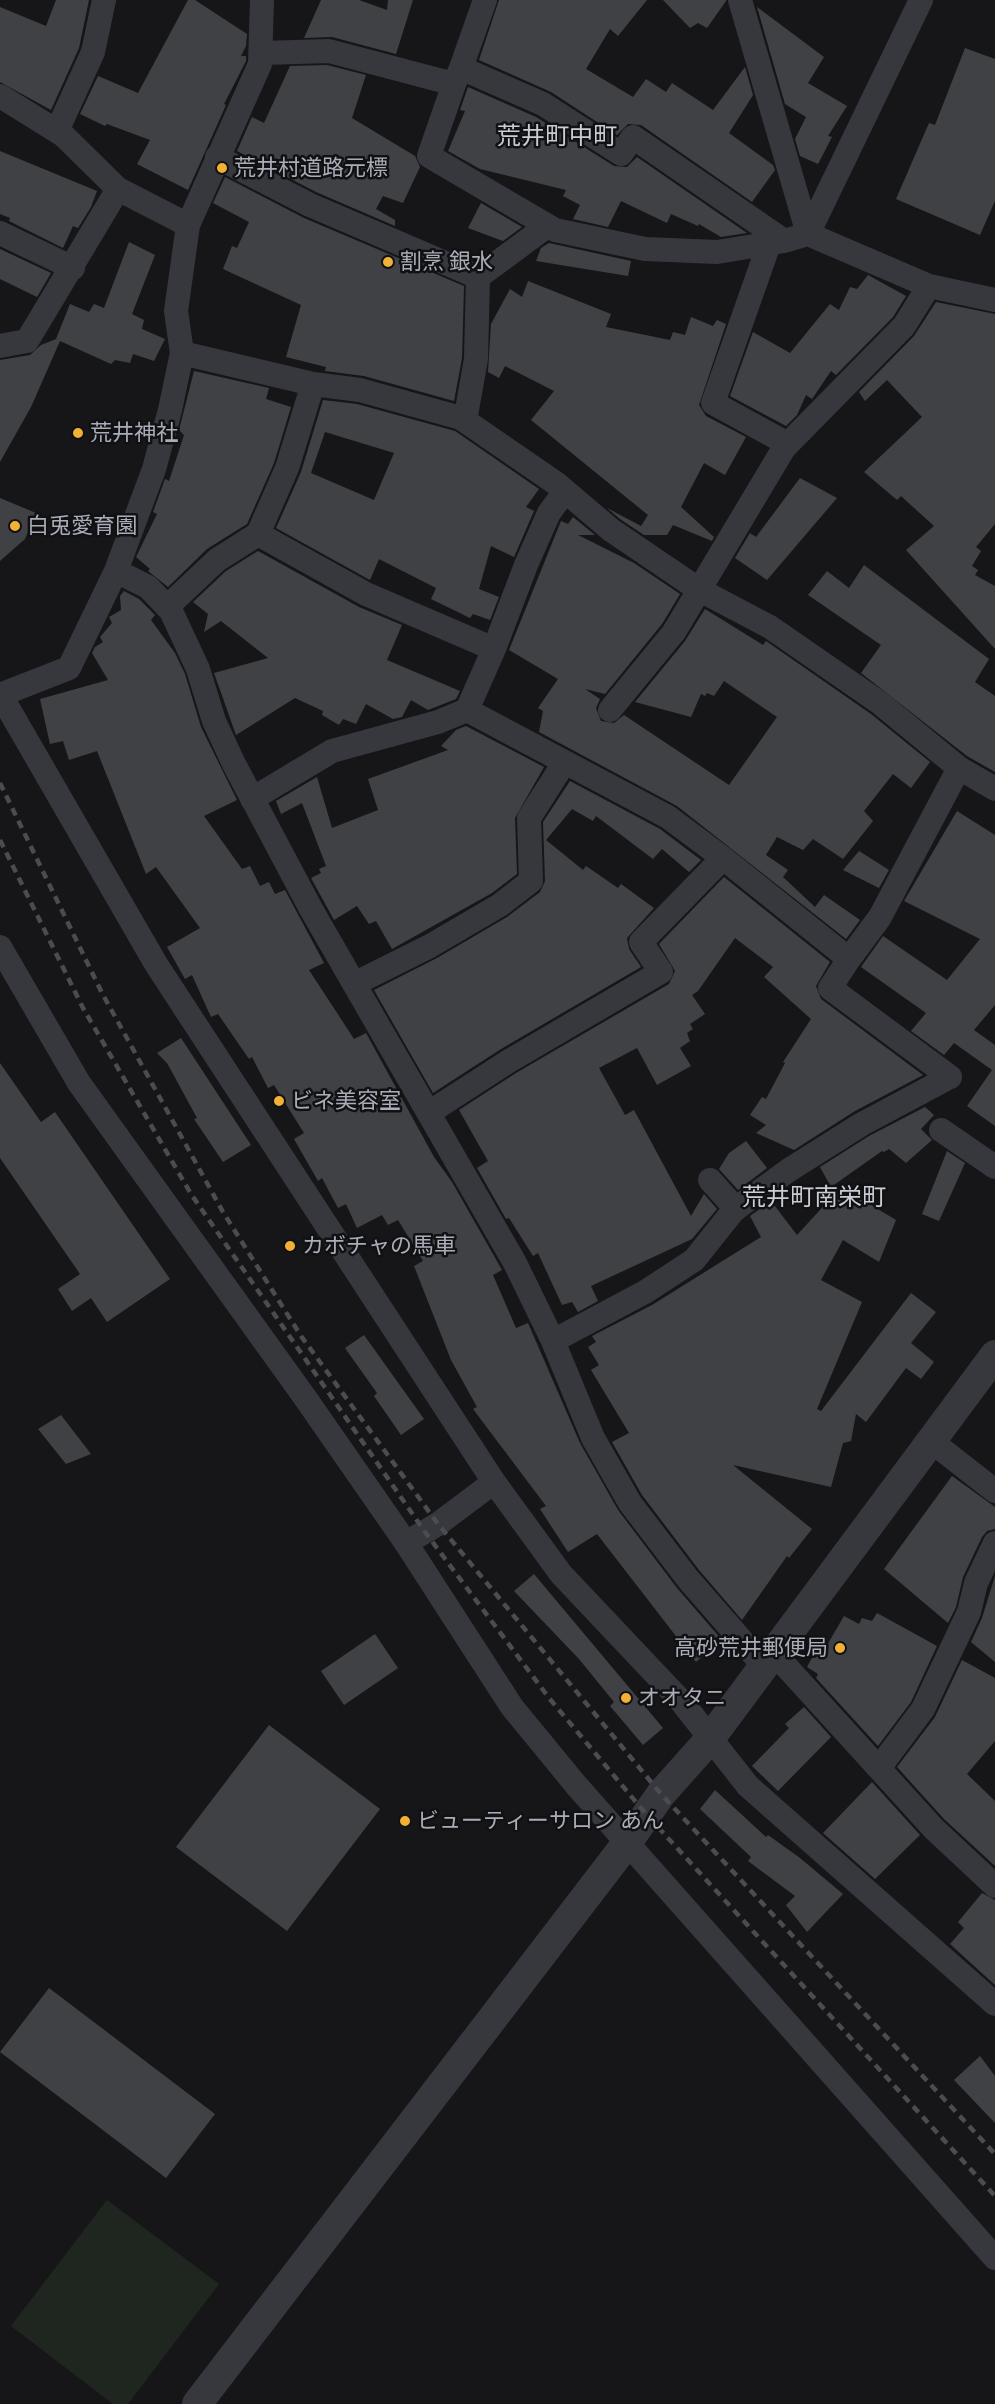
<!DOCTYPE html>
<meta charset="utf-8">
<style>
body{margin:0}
canvas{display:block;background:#161618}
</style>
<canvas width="995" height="2404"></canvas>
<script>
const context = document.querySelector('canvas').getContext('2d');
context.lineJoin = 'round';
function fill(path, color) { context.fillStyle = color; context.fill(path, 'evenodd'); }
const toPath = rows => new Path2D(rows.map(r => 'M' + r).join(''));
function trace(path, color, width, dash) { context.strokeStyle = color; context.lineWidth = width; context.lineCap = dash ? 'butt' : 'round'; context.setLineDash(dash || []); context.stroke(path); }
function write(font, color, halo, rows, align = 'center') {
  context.font = font + ' "Exo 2","Noto Sans JP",sans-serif'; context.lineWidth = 5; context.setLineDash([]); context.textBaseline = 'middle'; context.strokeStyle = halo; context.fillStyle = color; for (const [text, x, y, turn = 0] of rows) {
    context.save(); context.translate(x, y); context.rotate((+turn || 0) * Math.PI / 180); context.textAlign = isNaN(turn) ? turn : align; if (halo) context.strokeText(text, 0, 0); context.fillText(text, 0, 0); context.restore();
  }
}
const green = toPath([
 [107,2200,219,2284,128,2404,113,2404,11,2326]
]);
const building = toPath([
 [56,0,89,0,79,48,51,110,0,82,0,7,46,26],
 [188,0,195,0,247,34,246,46,241,56,246,56,246,61,224,104,226,105,188,190,137,164,150,140,107,124,105,126,80,114,98,76,138,93],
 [321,0,359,0,387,10,388,0,413,0,396,54,381,50,382,47,381,50,332,37,304,38],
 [499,0,647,0,618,36,610,29,586,69,633,97,646,79,666,92,672,83,713,110,745,67,753,95,729,133,773,165,775,170,752,202,641,125,628,124,617,135,551,92,479,60],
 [663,0,726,0,726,1,707,28,698,23,690,28],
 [757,7,824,57,808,83,847,106,828,136,832,137,818,164,800,156,795,139,806,117,785,104],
 [965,48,995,59,995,201,980,235,896,199,929,123,935,125],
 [327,65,366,75,352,118,415,156,420,167,403,203,383,196,376,209,395,220,395,226,316,192,237,151,252,117,264,123,290,66],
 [468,87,536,117,614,166,627,167,637,157,747,233,721,237,699,224,698,226,671,214,667,223,621,201,608,227,573,219,580,205,563,196,566,190,480,169,448,151,465,111,460,110],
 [0,151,97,191,91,207,78,228,73,226,63,248,9,221,10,218,0,214],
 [225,177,304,218,464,286,462,358,454,401,364,376,325,371,326,367,286,357,301,305,223,269,232,246,237,248,249,222,213,203],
 [481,203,522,227,503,241,468,228],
 [129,242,155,255,132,314,144,320,142,329,165,339,154,361,133,354,130,363,115,360,111,364,60,341,31,407,0,462,0,360,30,355,41,345,56,339,70,304,89,312,94,304,104,308],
 [549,243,631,261,628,276,536,261,541,248],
 [0,249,51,273,37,297,0,279],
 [868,275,906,296,893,317,836,375,831,371,812,399,806,395,797,415,786,426,730,396,753,332,790,353,830,304,839,310,850,287,857,289],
 [528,281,611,314,606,327,670,340,673,332,685,335,691,317,713,326,717,320,726,324,699,405,706,416,746,437,725,475,704,463,681,507,714,537,712,541,673,525,667,535,644,535,620,519,607,508,641,526,648,515,531,420,554,391,505,366,499,378,488,372,491,324,510,289,522,297],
 [936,302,995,314,995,524,976,547,981,551,972,566,978,570,975,575,995,586,995,649,906,550,934,526,901,496,897,500,864,472,922,417,887,380,865,401,859,392,914,336],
 [194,371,269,388,266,399,291,407,274,463,247,524,207,549,168,587,148,571,150,569,136,557,157,514,153,512,165,479,169,481,184,435,179,430],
 [323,400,357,404,455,431,539,489,526,507,534,511,514,557,491,546,479,589,499,597,490,620,473,614,470,618,431,599,436,588,379,559,370,580,276,528,301,472],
 [325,432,394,453,374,500,311,473],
 [800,478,837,498,767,580,735,558,750,533,756,537],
 [0,498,36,513,25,539,0,561],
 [573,517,595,535,578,535,634,563,680,594,662,624,605,694,585,689,600,699,596,708,601,721,614,723,624,715,729,785,777,717,724,681,714,696,707,693,705,696,701,694,691,717,635,702,685,641,705,609,763,645,766,641,871,714,930,762,911,788,893,774,864,811,873,821,843,859,813,839,803,850,777,837,766,855,788,870,783,877,815,907,824,895,860,920,846,939,677,806,539,732,543,711,538,708,558,679,509,650,561,521,568,524],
 [258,551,359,607,402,625,387,660,460,691,456,699,428,710,411,700,402,717,393,719,366,704,356,724,343,719,339,725,322,715,323,711,295,698,236,735,214,673,268,658,221,621,204,632,208,614,193,602,226,571],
 [864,565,989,659,975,682,995,696,995,772,967,756,861,673,881,645,808,595,827,571,849,588],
 [124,591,139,599,155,615,151,620,175,653,185,674,201,727,237,800,204,816,242,869,250,866,260,886,269,882,275,894,285,890,324,963,309,970,354,1039,366,1033,434,1157,452,1182,502,1270,493,1275,516,1328,528,1323,580,1443,618,1510,677,1588,722,1640,696,1662,597,1534,568,1552,540,1509,546,1506,473,1409,477,1407,451,1360,414,1266,423,1261,398,1220,388,1225,382,1215,357,1228,346,1204,338,1208,322,1178,318,1181,294,1139,304,1133,274,1085,268,1088,252,1057,249,1059,218,1014,211,1017,192,975,185,979,167,947,200,928,156,867,146,874,97,751,69,760,63,741,50,744,40,699,108,680,92,653,95,647,103,642,100,637,112,623,109,617,121,610,120,596],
 [466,726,544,767,515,818,517,874,492,893,392,949,376,921,369,924,357,906,334,920,311,878,321,873,319,869,326,866,302,803,281,814,276,801,317,777,332,828,378,810,368,779,448,750,441,746,456,730],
 [570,781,660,829,701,860,689,872,662,849,653,859,596,816,593,821,572,809,546,840,583,870,586,866,618,888,621,884,654,908,627,938,629,949,641,967,501,1049,433,1093,374,990,437,958,507,917,540,892,545,881,543,822],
 [957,811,995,835,995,1005,974,1030,995,1045,995,1126,967,1106,992,1070,954,1043,944,1055,911,1031,926,1013,861,967,883,936,947,980,980,939,904,901],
 [859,851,889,870,879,888,843,870],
 [724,877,830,962,816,986,821,999,923,1075,855,1111,794,1150,756,1133,766,1125,750,1115,762,1097,766,1099,785,1063,783,1062,811,1019,764,977,773,967,735,938,698,991,692,995,705,1014,690,1024,693,1029,687,1033,690,1041,680,1048,691,1066,657,1085,637,1048,599,1068,625,1115,634,1110,691,1216,704,1194,717,1209,692,1239,591,1286,598,1301,578,1312,572,1302,562,1305,538,1253,533,1256,509,1218,506,1219,477,1168,488,1161,459,1110,516,1073,669,984,675,971,659,944],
 [181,1038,251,1145,223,1162,194,1119,197,1118,167,1063,157,1053],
 [0,1063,41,1122,55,1112,170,1279,107,1322,91,1298,72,1311,58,1289,80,1274,0,1158],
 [925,1107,934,1115,921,1129,932,1140,906,1163,889,1149,884,1152,882,1151,831,1187,820,1167,869,1136],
 [746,1141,767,1168,738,1190,719,1169,729,1153],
 [947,1151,965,1163,939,1221,922,1214],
 [841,1187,896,1220,879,1262,843,1240,821,1280,862,1302,817,1409,821,1411,911,1293,936,1312,911,1343,934,1362,921,1379,906,1368,866,1422,856,1414,851,1441,843,1443,831,1487,733,1465,812,1529,789,1558,787,1556,742,1620,699,1570,642,1495,612,1442,629,1433,591,1370,599,1365,588,1347,596,1342,592,1336,652,1305,761,1237,750,1216,771,1201,797,1235],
 [364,1335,424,1419,401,1435,374,1396,377,1393,345,1348],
 [61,1415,91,1454,66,1464,38,1429],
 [952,1476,995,1507,995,1529,987,1531,982,1537,963,1577,956,1607,948,1623,884,1569],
 [534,1574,663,1728,643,1745,610,1706,614,1702,579,1659,514,1591],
 [995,1576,995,1662,971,1642,982,1618],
 [877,1613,937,1646,911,1702,878,1746,816,1678,818,1674,807,1667,817,1649,823,1652,844,1616,859,1624,862,1618,872,1621],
 [375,1634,398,1668,344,1705,321,1671],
 [962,1660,995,1678,995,1741,967,1774,995,1801,995,1866,944,1819,897,1767,935,1717],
 [804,1707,831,1737,778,1791,752,1766,789,1728,785,1724],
 [269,1725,380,1809,287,1931,176,1847],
 [872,1782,920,1835,875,1879,823,1833],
 [715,1790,766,1837,768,1835,800,1858,843,1894,807,1932,786,1905,795,1896,748,1861,751,1857,700,1809],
 [982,1893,995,1900,995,1985,950,1944,964,1928,958,1922],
 [49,1988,215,2114,166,2178,0,2052],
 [980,2056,995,2076,995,2123,954,2080]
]);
const minor = toPath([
 [740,0,808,234],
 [262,53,329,51,454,84,461,68,543,104,621,154,633,137,784,241,808,234,929,286,995,300],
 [461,68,485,0],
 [454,84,429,156,555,230,645,249,717,252,784,241],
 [0,96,63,135,118,189],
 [57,131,93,52,104,0],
 [217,157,310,205,478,277,476,359,465,421],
 [0,233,73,268],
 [808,234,921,0],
 [769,244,713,403,788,444],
 [478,277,547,226],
 [0,346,27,341,118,189,188,225],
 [182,353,313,384,360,390,461,418,557,484,611,530,698,589,770,627,880,703,959,768,995,789],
 [258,534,366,594,494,649],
 [116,571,148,587,171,611,198,669,214,721,234,764,311,909,515,1263,553,1341,593,1438,630,1503,688,1579,763,1665],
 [167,607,217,560,258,534,287,468,313,384],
 [0,694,156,964,494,1482,561,1574,681,1701,748,1786,995,2004],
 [0,695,69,668,116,571,154,469,170,410,182,353,176,311,188,225,260,64,262,0],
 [467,710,494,649,526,565,549,513,565,491],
 [610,710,674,632,784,448,904,326,929,286],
 [252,799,332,751,438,722,467,710,668,817,723,858,849,959,830,988,950,1077],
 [0,947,79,1083,306,1399,406,1543,512,1707,576,1785,995,2258],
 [849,959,880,917,959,768],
 [354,984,430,946,500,905,531,881,529,818,564,763],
 [430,1112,509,1061,661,972,641,942,723,858],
 [941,1130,995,1167],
 [710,1180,736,1209],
 [553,1341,645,1292,694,1260,734,1210,789,1170,862,1124,950,1077],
 [931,1441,995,1491],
 [406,1543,438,1524,494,1482],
 [773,1652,934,1829,995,1886],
 [879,1768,923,1709,969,1612,976,1583,995,1543]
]);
const tertiary = toPath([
 [197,2404,627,1843,661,1794,709,1740,995,1355]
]);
const rail = toPath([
 [0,783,102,993,223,1212,301,1336,438,1524,661,1794,995,2154],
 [0,840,83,1008,191,1194,425,1532,549,1698,646,1814,995,2196]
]);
const markers = [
 [222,168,6,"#f2b134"],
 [388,262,6,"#f2b134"],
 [78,433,6,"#f2b134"],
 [15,526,6,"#f2b134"],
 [279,1101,6,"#f2b134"],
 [290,1246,6,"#f2b134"],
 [840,1648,6,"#f2b134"],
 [626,1698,6,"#f2b134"],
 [405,1821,6,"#f2b134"]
];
const poiNames = [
 ["荒井村道路元標",234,168],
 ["割烹 銀水",400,262],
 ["荒井神社",90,433],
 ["白兎愛育園",27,526],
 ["ビネ美容室",291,1101],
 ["カボチャの馬車",302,1246],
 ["高砂荒井郵便局",828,1648,"right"],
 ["オオタニ",638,1698],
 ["ビューティーサロン あん",417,1821]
];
const neighbourhoodNames = [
 ["荒井町中町",557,136],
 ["荒井町南栄町",814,1197]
];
fill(green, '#1e261f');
fill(building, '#404145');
trace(minor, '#37383d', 24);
trace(tertiary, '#37383d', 30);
trace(rail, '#4a4c52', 4.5, [8, 6]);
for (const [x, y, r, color] of markers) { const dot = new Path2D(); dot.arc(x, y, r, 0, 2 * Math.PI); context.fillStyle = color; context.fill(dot); trace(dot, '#111113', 2); }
write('22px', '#a8adb8', '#111113', poiNames, 'left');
write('24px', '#c9ccd4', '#111113', neighbourhoodNames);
</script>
